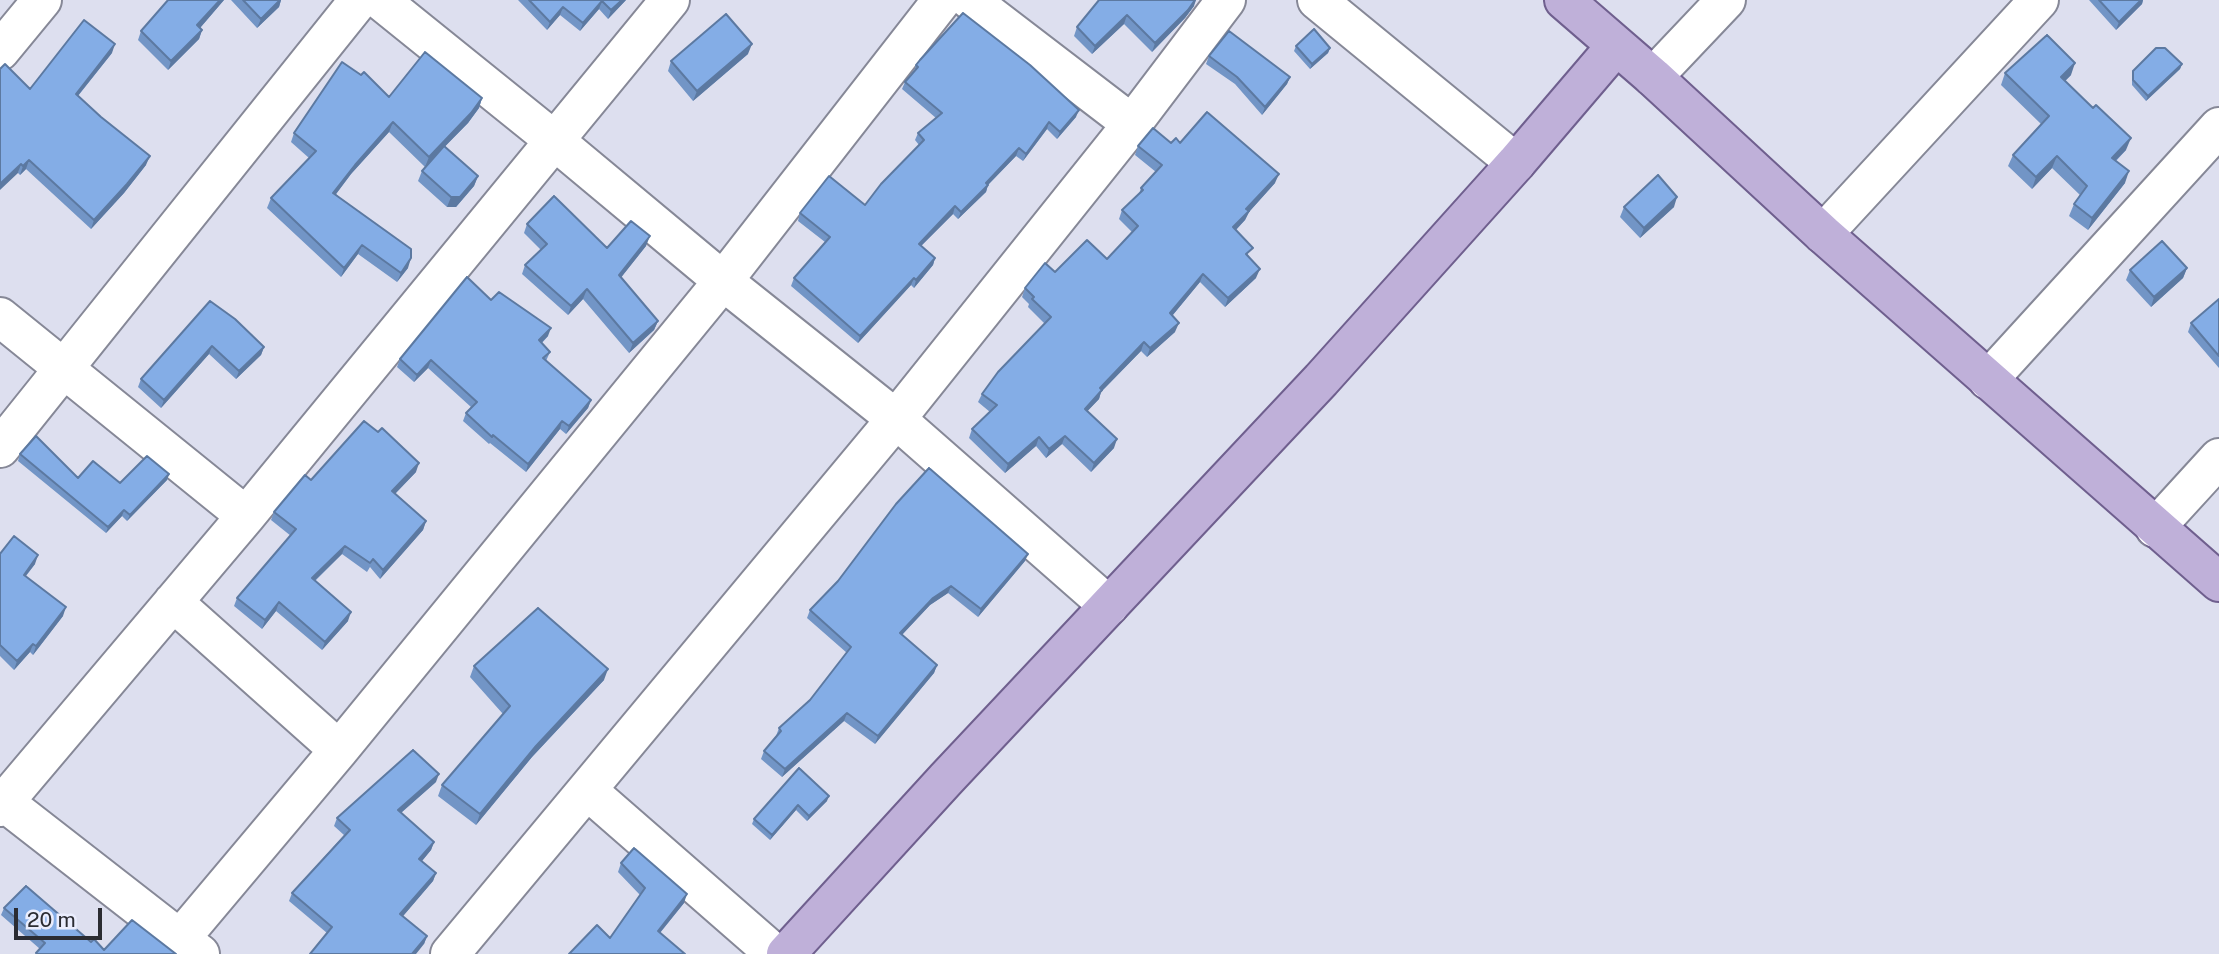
<!DOCTYPE html>
<style>
body{margin:0}
#map{position:relative;width:2219px;height:954px;overflow:hidden;background:#dddfef;font-family:"Public Sans",sans-serif}
canvas{display:block}
.scale{position:absolute;left:14px;top:908px;width:88px;height:32px;box-sizing:border-box;border:4px solid #2b2c32;border-top:0;padding-left:9px;font-size:21px;line-height:24px;white-space:nowrap;color:#2b2c32;-webkit-text-stroke:5px #eaedfd;paint-order:stroke}
</style>
<div id="map">
<canvas width="2219" height="954"></canvas>
<div class="scale">20 m</div>
</div>
<script>
const context = document.querySelector('canvas').getContext('2d');
context.lineJoin = 'round';
const toPath = rows => new Path2D(rows.map(r => 'M' + r).join(''));
function trace(path, color, width, dash) { context.strokeStyle = color; context.lineWidth = width; context.lineCap = dash ? 'butt' : 'round'; context.setLineDash(dash || []); context.stroke(path); }
function fill(path, color) { context.fillStyle = color; context.fill(path, 'evenodd'); }
const minor = toPath([
 [380,0,555,141,723,281,896,419,1109,606],
 [970,0,1132,124],
 [1317,0,1516,163],
 [0,51,42,0],
 [1653,77,1726,0],
 [1823,234,2039,0],
 [0,317,246,516],
 [1988,380,2219,127],
 [0,448,359,0],
 [2155,528,2219,458],
 [173,602,339,750],
 [587,790,775,954],
 [4,802,180,939],
 [0,807,246,516,670,0],
 [200,954,180,939,339,750,723,281,942,0],
 [450,954,896,419,1132,124,1226,0]
]);
const major = toPath([
 [1564,0,1653,77,1823,234,2219,582],
 [786,954,946,779,1321,380,1516,163,1616,46]
]);
const wall = toPath([
 [168,0,224,0,200,28,202,30,199,39,168,70,138,40,141,31],
 [231,0,281,0,279,7,257,28],
 [518,0,626,0,608,19,599,9,580,31,560,15,547,30],
 [1099,0,1194,6,1185,18,1152,52,1124,24,1092,54,1074,36,1077,27],
 [2089,0,2143,0,2142,4,2116,30],
 [1296,46,1330,48,1328,53,1310,69,1294,51],
 [112,53,78,96,146,165,124,193,91,229,26,169,20,175,18,173,30,89],
 [748,54,693,101,668,71,671,61],
 [1209,56,1290,77,1287,84,1262,115,1235,84,1206,64],
 [2182,64,2180,69,2146,101,2132,85,2132,76,2133,71],
 [916,65,1076,117,1057,139,1047,129,1023,161,1016,156,988,185,986,192,958,219,953,214,921,246,935,258,933,265,914,288,911,285,858,343,791,286,794,278,825,242,798,221,800,213,865,205,919,145,915,140,918,133,936,118,902,89,905,82,914,72],
 [2005,73,2071,75,2065,81,2126,150,2116,161,2125,183,2088,230,2069,216,2074,204,2080,195,2052,168,2032,189,2008,166,2013,155,2041,124,2001,85],
 [482,98,479,108,468,123,445,146,478,176,474,186,456,207,447,207,418,181,422,171,425,167,389,132,351,174,336,194,408,268,397,282,358,254,341,277,267,208,271,198,309,158,291,142,294,133],
 [1171,143,1180,143,1275,183,1249,212,1245,220,1236,230,1249,257,1256,278,1225,307,1200,282,1172,316,1175,332,1147,357,1141,351,1101,392,1099,399,1087,411,1114,448,1091,472,1062,444,1046,458,1036,446,1005,473,969,438,972,429,990,412,978,402,982,394,1045,324,1028,307,1029,304,1022,297,1025,288,1055,272,1107,259,1132,232,1119,219,1122,210,1139,194,1141,188,1156,172,1135,155,1138,146],
 [1624,207,1674,207,1640,238,1620,217],
 [527,224,607,248,646,246,621,277,658,321,654,330,629,353,583,299,568,315,522,274,525,265,541,250,524,233],
 [2187,268,2183,278,2151,307,2126,280,2130,270],
 [2219,299,2219,368,2188,332,2191,323],
 [491,300,548,336,542,343,550,352,546,361,591,400,588,408,566,434,560,429,526,472,490,443,489,444,463,421,466,413,471,407,428,368,414,382,397,367,400,359],
 [210,301,264,347,261,355,236,379,209,354,161,408,138,387,141,379],
 [20,454,78,478,120,483,169,474,167,480,127,521,122,516,106,533,18,461],
 [416,472,395,494,426,521,423,530,380,579,370,567,367,572,342,554,315,581,348,621,322,650,276,611,262,629,234,606,237,598,291,536,271,520,274,512,311,480],
 [0,554,35,564,26,576,63,616,33,655,30,652,14,670,0,656],
 [1025,561,978,617,948,593,930,605,902,635,937,665,934,673,875,744,844,721,782,777,761,759,764,751,776,736,779,728,810,700,847,653,807,618,810,610],
 [474,666,604,680,532,757,476,825,438,796,442,785,503,714,470,677],
 [799,768,827,801,807,821,796,810,770,840,752,824,754,819],
 [436,782,401,813,434,842,431,850,422,861,436,873,433,881,403,916,427,936,424,944,327,933,289,901,292,893,344,835,334,826,337,818],
 [621,863,684,903,660,933,610,938,640,895,618,872],
 [4,908,91,942,104,950,176,954,36,954,40,949,1,915]
]);
const shadedWall = toPath([
 [220,0,224,0,194,35,197,25],
 [280,0,281,0,279,7,257,28,261,19],
 [622,0,626,0,608,19,611,10],
 [1195,0,1196,0,1194,6,1185,18,1152,52,1155,43],
 [2141,0,2143,0,2142,4,2116,30,2119,22],
 [602,1,599,9,580,31,583,23],
 [563,7,560,15,547,30,550,22],
 [1127,15,1124,24,1092,54,1095,46],
 [202,30,199,39,168,70,171,61],
 [115,44,112,53,72,103,76,94],
 [752,44,748,54,693,101,697,91],
 [1330,48,1328,53,1310,69,1312,64],
 [2075,63,2071,75,2057,89,2061,77],
 [2182,64,2180,69,2146,101,2148,96],
 [1290,77,1287,84,1262,115,1265,107],
 [482,98,479,108,468,123,425,167,429,157],
 [1079,110,1076,117,1057,139,1060,132],
 [393,122,389,132,351,174,330,202,333,193,355,165],
 [1049,122,1047,129,1023,161,1026,154],
 [2131,138,2126,150,2107,169,2112,158],
 [1019,148,1016,156,983,190,986,183],
 [150,156,146,165,124,193,91,229,94,220],
 [2057,156,2052,168,2032,189,2036,177],
 [29,160,26,169,20,175,23,166],
 [21,164,18,173,0,190,0,184],
 [2129,171,2125,183,2088,230,2092,218],
 [1279,174,1275,183,1249,212,1245,220,1230,236,1233,227,1246,209],
 [478,176,474,186,456,207,447,207,451,197],
 [988,185,986,192,958,219,961,212],
 [1677,197,1674,207,1640,238,1644,228],
 [955,206,953,214,916,251,919,244],
 [650,236,646,246,616,284,619,275],
 [362,245,358,254,341,277,344,268],
 [411,258,408,268,397,282,401,273],
 [935,258,933,265,914,288,916,280],
 [2187,268,2183,278,2151,307,2154,297],
 [1260,269,1256,278,1225,307,1228,298],
 [1203,274,1200,282,1167,322,1170,313],
 [914,278,911,285,858,343,860,336],
 [587,289,583,299,568,315,571,306],
 [658,321,654,330,629,353,633,343],
 [1179,323,1175,332,1147,357,1150,348],
 [551,328,548,336,536,348,539,340],
 [1144,342,1141,351,1101,392,1099,399,1082,417,1085,409,1100,388],
 [212,346,209,354,161,408,164,400],
 [264,347,261,355,236,379,239,371],
 [431,360,428,368,414,382,417,375],
 [591,400,588,408,566,434,569,426],
 [562,421,560,429,526,472,528,464],
 [1065,436,1062,444,1046,458,1049,449],
 [1039,437,1036,446,1005,473,1008,464],
 [1117,439,1114,448,1091,472,1094,463],
 [419,463,416,472,389,500,392,491],
 [169,474,167,480,127,521,130,515],
 [124,510,122,516,106,533,108,527],
 [426,521,423,530,380,579,383,570],
 [345,546,342,554,309,586,312,578],
 [1028,554,1025,561,978,617,981,609],
 [38,555,35,564,20,583,24,575],
 [951,586,948,593,930,605,897,640,900,633,933,598],
 [279,602,276,611,262,629,265,620],
 [66,607,63,616,33,655,36,646],
 [351,612,348,621,322,650,325,642],
 [33,644,30,652,14,670,17,661],
 [937,665,934,673,875,744,878,736],
 [608,669,604,680,532,757,476,825,480,814,536,746],
 [847,713,844,721,782,777,785,769],
 [439,774,436,782,395,818,398,810],
 [829,796,827,801,807,821,809,816],
 [798,805,796,810,770,840,772,835],
 [434,842,431,850,417,867,419,859],
 [436,873,433,881,398,922,400,914],
 [687,894,684,903,654,940,658,931],
 [427,936,424,944,416,954,412,954]
]);
const building = toPath([
 [168,0,220,0,197,25,202,30,171,61,141,31,168,0],
 [243,0,280,0,261,19,243,0],
 [529,0,622,0,611,10,602,1,583,23,563,7,550,22,529,0],
 [1099,0,1195,0,1188,10,1155,43,1127,15,1095,46,1077,27,1099,0],
 [2099,0,2141,0,2119,22,2099,0],
 [963,13,1030,65,1079,110,1060,132,1049,122,1026,154,1019,148,986,183,988,185,961,212,955,206,919,244,935,258,916,280,914,278,860,336,794,278,830,237,800,213,829,176,865,205,881,184,924,140,918,133,942,113,905,82,918,67,916,65,920,60,963,13],
 [726,14,752,44,697,91,671,61,726,14],
 [84,20,115,44,76,94,101,117,150,156,127,184,94,220,29,160,23,166,21,164,0,184,0,69,5,64,30,89,84,20],
 [1314,29,1330,48,1312,64,1296,46,1314,29],
 [1229,31,1290,77,1265,107,1237,77,1209,56,1229,31],
 [2047,35,2075,63,2061,77,2093,108,2096,105,2131,138,2112,158,2129,171,2092,218,2074,204,2087,186,2057,156,2036,177,2013,155,2049,116,2005,73,2047,35],
 [2156,48,2165,48,2182,64,2148,96,2133,80,2133,71,2156,48],
 [425,52,482,98,471,113,429,157,393,122,355,165,333,193,411,249,411,258,401,273,362,245,344,268,271,198,316,151,294,133,342,62,361,75,364,72,389,97,425,52],
 [1207,112,1279,174,1246,209,1249,211,1233,227,1253,248,1246,254,1260,269,1228,298,1203,274,1170,313,1179,323,1150,348,1144,342,1100,388,1102,390,1085,409,1117,439,1094,463,1065,436,1049,449,1039,437,1008,464,972,429,997,405,982,394,998,372,1051,317,1032,299,1034,297,1025,288,1045,263,1055,272,1087,240,1107,259,1138,226,1122,210,1143,190,1141,188,1162,165,1138,146,1153,128,1171,143,1176,138,1180,143,1207,112],
 [444,146,478,176,460,197,451,197,422,171,444,146],
 [1658,175,1677,197,1644,228,1624,207,1658,175],
 [554,196,607,248,631,221,650,236,619,275,658,321,633,343,587,289,571,306,525,265,547,244,527,224,554,196],
 [2162,241,2187,268,2154,297,2130,270,2162,241],
 [467,277,491,300,499,292,551,328,539,340,550,352,543,358,591,400,569,426,562,421,528,464,493,435,492,437,466,413,477,402,431,360,417,375,400,359,467,277],
 [2219,299,2219,356,2191,323,2219,299],
 [210,301,235,319,264,347,239,371,212,346,164,400,141,379,210,301],
 [364,421,378,432,382,428,419,463,392,491,426,521,383,570,373,559,370,563,345,546,312,578,351,612,325,642,279,602,265,620,237,598,296,529,274,512,305,475,311,480,364,421],
 [36,436,78,478,93,461,120,483,147,456,169,474,130,515,124,510,108,527,20,454,36,436],
 [929,468,1028,554,981,609,951,586,933,598,900,633,937,665,878,736,847,713,785,769,764,751,781,731,779,728,810,700,851,647,810,610,838,581,896,504,929,468],
 [14,536,38,555,24,575,66,607,36,646,33,644,17,661,0,645,0,554,14,536],
 [538,608,608,669,536,746,480,814,442,785,510,706,474,666,538,608],
 [413,750,439,774,398,810,434,842,419,859,436,873,400,914,427,936,412,954,310,954,332,927,292,893,350,830,337,818,413,750],
 [799,768,829,796,809,816,798,805,772,835,754,819,799,768],
 [634,848,687,894,658,931,685,954,569,954,597,925,610,938,645,888,621,863,634,848],
 [26,886,91,942,94,939,104,950,132,920,176,954,37,954,36,953,45,943,4,908,26,886]
]);
trace(minor, '#868897', 42);
trace(major, '#6f5f8e', 42);
trace(minor, '#fff', 38);
trace(major, '#bfb0d9', 38);
fill(wall, '#7295c6');
fill(shadedWall, '#5c79a1');
fill(building, '#84ade6');
trace(building, '#5c79a1', 2);
</script>
